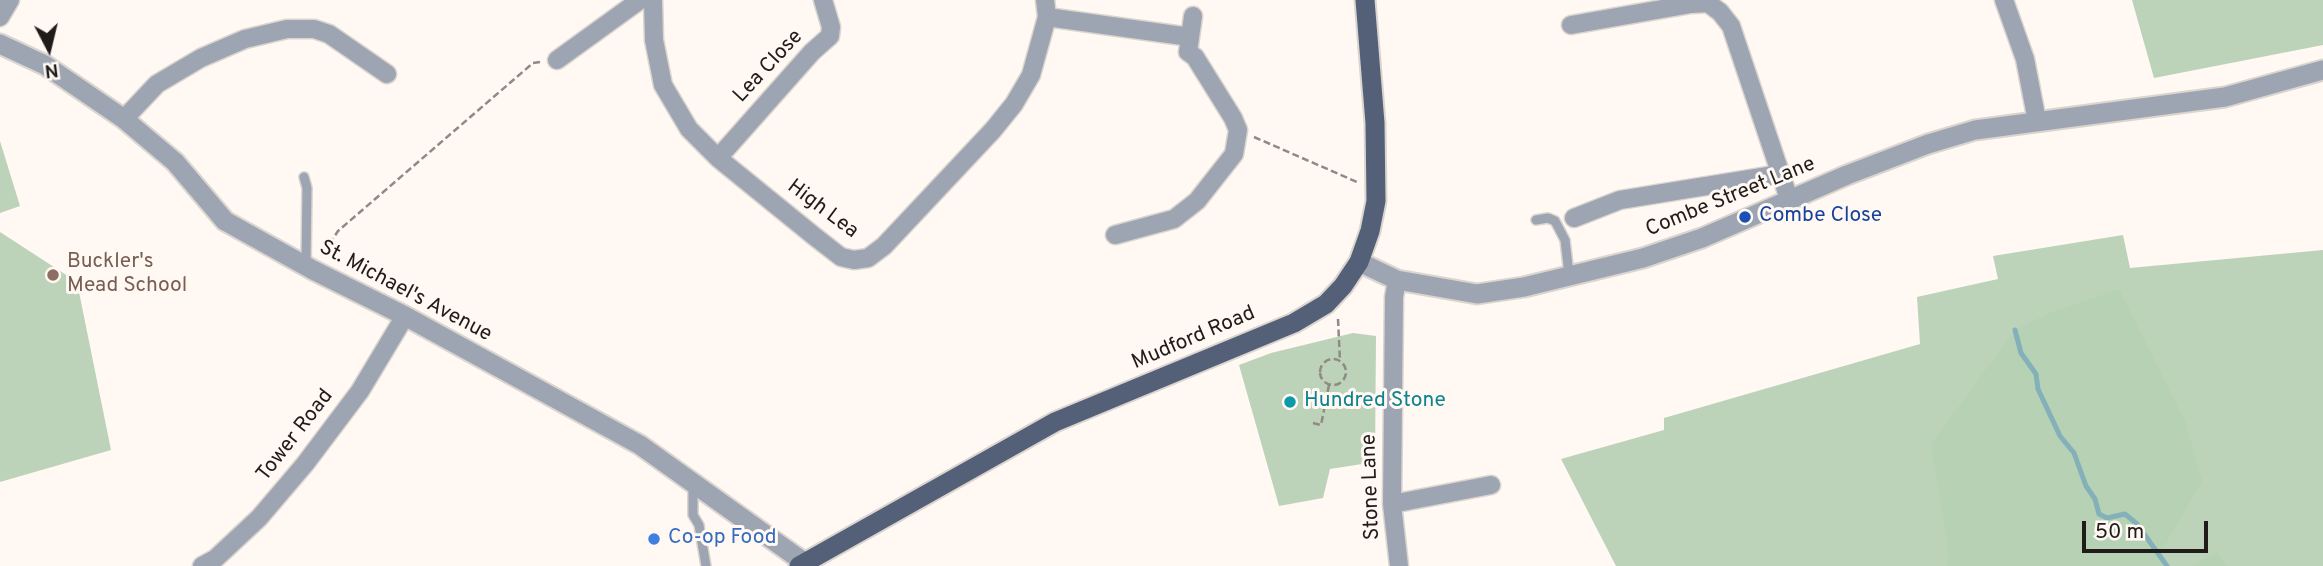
<!DOCTYPE html>
<style>
body{margin:0}
#map{position:relative;width:2323px;height:566px;overflow:hidden;background:#fff8f3;font-family:Overpass,sans-serif}
canvas{display:block}
.north{position:absolute;left:14px;top:14px;width:70px;height:70px;-webkit-text-stroke:5px #fff8f3;paint-order:stroke;rotate:173deg;font-size:19px;font-weight:700;line-height:28px;text-align:center;color:#1f1c1a}
.north::after{content:'';display:block;margin:auto;width:24px;height:32px;background:#1f1c1a;clip-path:polygon(50% 0,100% 100%,50% 72%,0 100%)}
.scale{position:absolute;left:2082px;top:521px;width:126px;height:32px;box-sizing:border-box;border:4px solid #1f1c1a;border-top:0;padding-left:9px;font-size:21px;line-height:24px;white-space:nowrap;color:#1f1c1a;-webkit-text-stroke:5px #fff8f3;paint-order:stroke}
</style>
<div id="map">
<canvas width="2323" height="566"></canvas>
<div class="north">N</div>
<div class="scale">50 m</div>
</div>
<script>
const context = document.querySelector('canvas').getContext('2d');
context.lineJoin = 'round';
function fill(path, color) { context.fillStyle = color; context.fill(path, 'evenodd'); }
const toPath = rows => new Path2D(rows.map(r => 'M' + r).join(''));
function trace(path, color, width, dash) { context.strokeStyle = color; context.lineWidth = width; context.lineCap = dash ? 'butt' : 'round'; context.setLineDash(dash || []); context.stroke(path); }
function write(font, color, halo, rows, align = 'center') {
  context.font = font + ' Overpass,sans-serif'; context.lineWidth = 6; context.setLineDash([]); context.textBaseline = 'middle'; context.strokeStyle = halo; context.fillStyle = color; for (const [text, x, y, turn = 0] of rows) {
    context.save(); context.translate(x, y); context.rotate((+turn || 0) * Math.PI / 180); context.textAlign = isNaN(turn) ? turn : align; if (halo) context.strokeText(text, 0, 0); context.fillText(text, 0, 0); context.restore();
  }
}
const green = toPath([
 [2132,0,2323,0,2323,45,2154,78],
 [0,141,20,206,0,213],
 [0,232,77,282,111,450,0,482],
 [2123,235,2130,268,2323,250,2323,566,1616,566,1561,459,1664,430,1664,418,1920,344,1917,297,1998,279,1993,256],
 [1353,333,1376,336,1375,462,1330,469,1323,498,1279,506,1239,365,1271,353]
]);
const forest = toPath([
 [2119,289,2185,421,2202,481,2159,555,2167,566,1946,566,1949,557,1931,444,2015,330,2052,312],
 [2218,552,2226,566,2193,566,2197,563]
]);
const stream = toPath([
 [2015,330,2021,353,2036,374,2038,389,2060,436,2074,453,2086,486,2095,499,2099,514,2107,518,2125,514,2137,524,2167,566]
]);
const path = toPath([
 [1254,137,1357,182],
 [324,253,338,231,533,63,540,62],
 [1338,319,1340,361],
 '1320 372a13 13 0 1 1 26 0a13 13 0 1 1-26 0Z',
 [1313,423,1321,425,1329,385]
]);
const service = toPath([
 [304,177,307,188,306,264],
 [1536,220,1548,218,1555,221,1565,240,1569,274],
 [693,486,693,515,699,525,706,566]
]);
const minor = toPath([
 [653,0,654,40,663,85,689,129,718,158,814,236,841,257,854,260,868,258,884,246,993,130,1014,104,1031,75,1047,17,1045,0],
 [2004,0,2025,59,2037,121],
 [0,17,10,0],
 [1047,17,1190,37],
 [1571,25,1691,4,1708,3,1720,12,1731,26,1790,202],
 [557,60,640,0],
 [124,119,157,84,201,58,245,39,287,29,314,29,329,34,387,74],
 [718,158,812,52,830,36,831,27,823,0],
 [1574,218,1620,200,1780,174],
 [1115,235,1174,219,1197,201,1234,154,1238,130,1233,118,1195,57,1188,52,1193,16],
 [1397,280,1394,297,1392,504,1399,566],
 [1392,504,1491,485],
 [202,566,215,559,259,518,305,464,360,391,405,316]
]);
const tertiary = toPath([
 [0,44,45,65,124,119,175,162,225,221,313,270,405,316,640,445,805,563],
 [1359,262,1397,280,1477,294,1524,287,1643,258,1702,238,1847,175,1928,144,1975,130,2225,97,2323,70]
]);
const primary = toPath([
 [799,566,1055,422,1294,323,1326,304,1343,286,1359,262,1370,231,1376,201,1375,123,1365,0]
]);
const markers = [
 [1745,217,7,"#1a4fb4"],
 [53,275,7,"#8d6e63"],
 [1290,402,7,"#0f9aa8"],
 [654,539,7,"#3f7fe0"]
];
const streetNames = [
 ["Lea Close",769,67,-47],
 ["Combe Street Lane",1731,198,-22],
 ["High Lea",822,210,37],
 ["St. Michael's Avenue",405,292,28],
 ["Mudford Road",1194,339,-23],
 ["Tower Road",296,436,-52],
 ["Stone Lane",1372,487,-92]
];
const transitNames = [
 ["Combe Close",1759,217]
];
const educationNames = [
 ["Buckler's",67,263],
 ["Mead School",67,287]
];
const cultureNames = [
 ["Hundred Stone",1304,402]
];
const shopNames = [
 ["Co-op Food",668,539]
];
fill(green, '#bcd3b9');
fill(forest, '#b6d1b3');
trace(stream, '#84b1b9', 5);
trace(service, '#dbd5d0', 12);
trace(minor, '#dbd5d0', 21);
trace(tertiary, '#dbd5d0', 23);
trace(primary, '#dbd5d0', 23);
trace(path, '#8f8a86', 2.5, [7, 3.5]);
trace(service, '#9da5b3', 9);
trace(minor, '#9da5b3', 18);
trace(tertiary, '#9da5b3', 19);
trace(primary, '#536078', 19);
for (const [x, y, r, color] of markers) { const dot = new Path2D(); dot.arc(x, y, r, 0, 2 * Math.PI); context.fillStyle = color; context.fill(dot); trace(dot, '#fff8f3', 2.5); }
write('21px', '#1f1c1a', '#fff8f3', streetNames);
write('21px', '#164399', '#fff8f3', transitNames, 'left');
write('21px', '#785e54', '#fff8f3', educationNames, 'left');
write('21px', '#0d838f', '#fff8f3', cultureNames, 'left');
write('21px', '#366cbe', '#fff8f3', shopNames, 'left');
</script>
